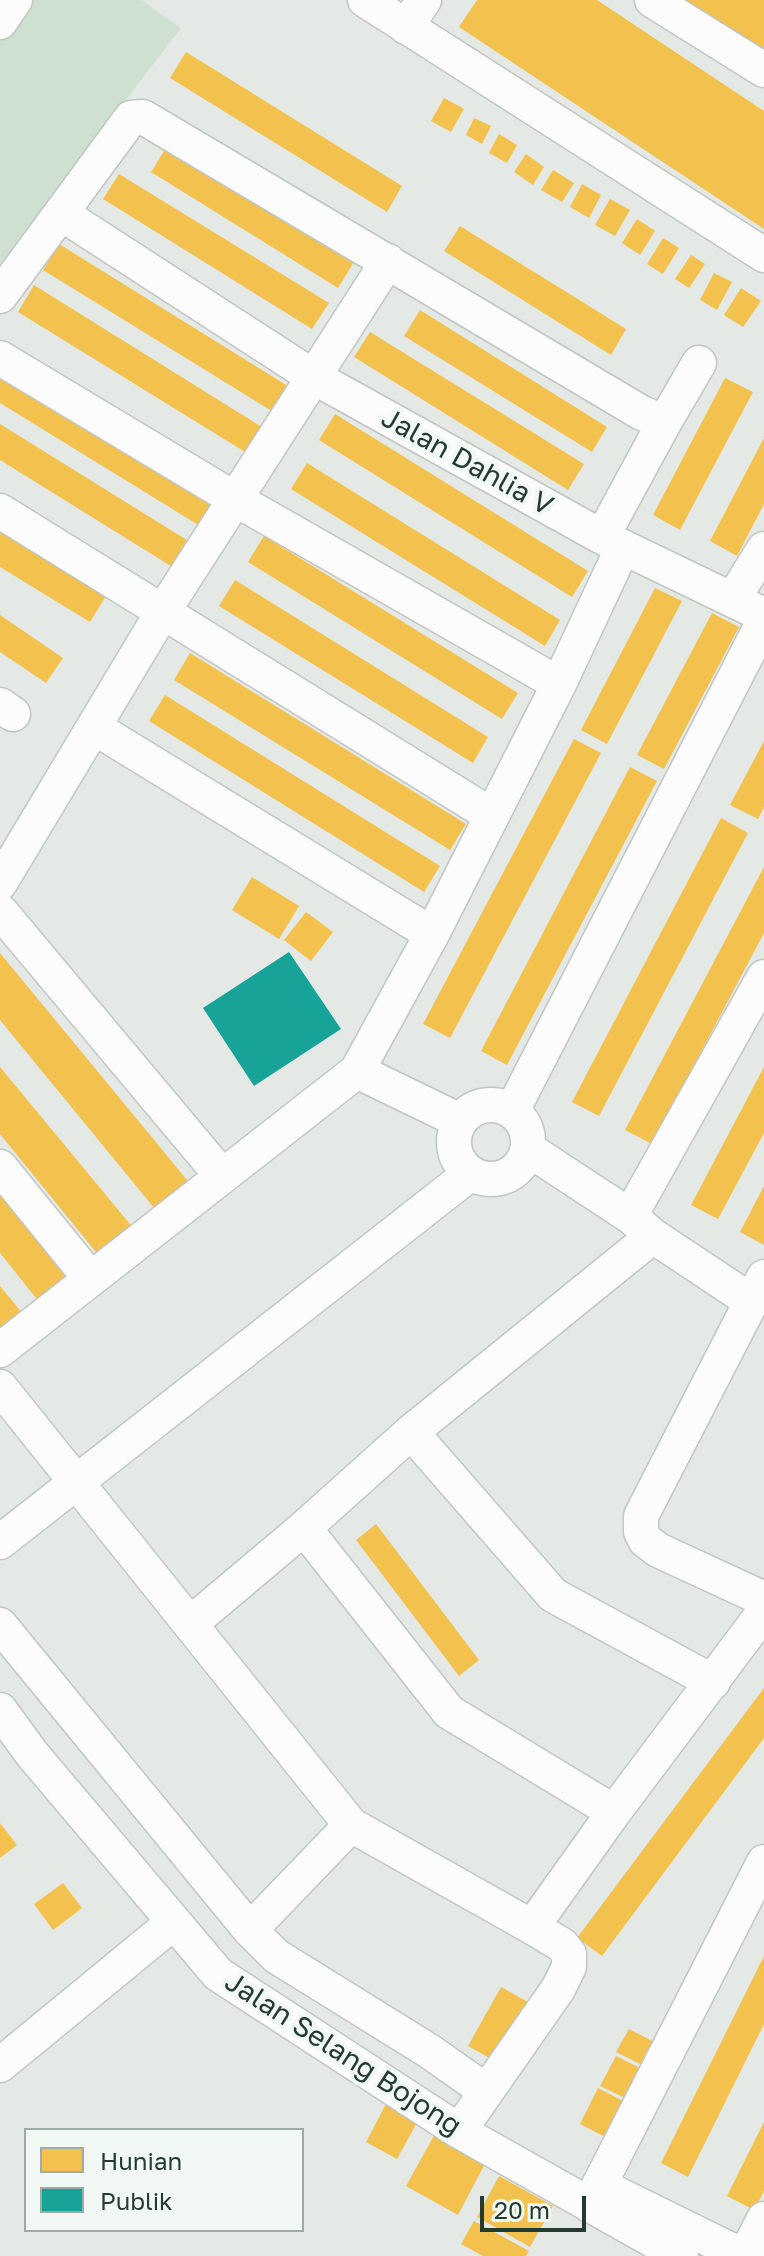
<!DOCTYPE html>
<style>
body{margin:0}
#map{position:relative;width:764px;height:2256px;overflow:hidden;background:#e4e9e6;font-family:"Golos Text",sans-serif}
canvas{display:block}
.legend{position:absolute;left:24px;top:2128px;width:280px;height:104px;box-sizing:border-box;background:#f2f8f4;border:2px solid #9faca6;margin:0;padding:10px 14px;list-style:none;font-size:24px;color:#233b31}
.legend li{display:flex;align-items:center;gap:16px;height:40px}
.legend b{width:40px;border:2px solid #9faca6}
.scale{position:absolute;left:480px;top:2196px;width:106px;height:36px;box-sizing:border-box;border:4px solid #233b31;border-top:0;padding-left:10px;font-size:24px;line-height:28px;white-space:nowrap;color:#233b31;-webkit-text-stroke:6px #f2f8f4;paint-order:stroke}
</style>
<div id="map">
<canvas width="764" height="2256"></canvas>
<ul class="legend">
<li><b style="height:22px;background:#f2c14e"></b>Hunian</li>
<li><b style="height:22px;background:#17a398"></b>Publik</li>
</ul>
<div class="scale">20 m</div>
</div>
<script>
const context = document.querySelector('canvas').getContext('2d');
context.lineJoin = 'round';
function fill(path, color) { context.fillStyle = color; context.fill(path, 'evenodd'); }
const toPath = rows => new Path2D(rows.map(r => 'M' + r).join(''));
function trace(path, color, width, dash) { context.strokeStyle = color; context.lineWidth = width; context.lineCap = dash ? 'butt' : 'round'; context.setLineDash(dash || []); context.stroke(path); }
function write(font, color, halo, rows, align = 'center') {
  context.font = font + ' "Golos Text",sans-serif'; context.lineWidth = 8; context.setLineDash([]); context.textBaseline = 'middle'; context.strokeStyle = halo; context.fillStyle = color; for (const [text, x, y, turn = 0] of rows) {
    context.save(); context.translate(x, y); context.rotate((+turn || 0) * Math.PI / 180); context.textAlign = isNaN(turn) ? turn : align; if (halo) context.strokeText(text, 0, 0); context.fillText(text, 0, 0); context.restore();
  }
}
const green = toPath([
 [0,0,141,0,181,28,0,264]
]);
const homes = toPath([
 [477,0,597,0,764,111,764,229,459,27],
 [681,0,764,0,764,55],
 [186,52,402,186,387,212,170,78],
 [444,98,464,109,451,132,431,121],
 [474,118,491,126,482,144,466,135],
 [499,134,517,145,507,163,489,153],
 [167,146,354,262,338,288,151,172],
 [526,154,544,167,533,185,514,172],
 [553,170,574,183,562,202,541,190],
 [119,174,329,303,312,329,103,199],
 [582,184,601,195,589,218,570,207],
 [610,199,630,210,615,236,595,225],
 [637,219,655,231,640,255,622,243],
 [460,226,626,329,611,355,444,251],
 [663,238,679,248,663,274,647,264],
 [59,244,291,388,275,413,43,270],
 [691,255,705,264,689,288,675,279],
 [714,273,732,282,717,310,700,300],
 [34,285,265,429,250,455,18,312],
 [741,288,761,301,743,327,724,315],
 [420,310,607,427,592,452,404,336],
 [370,332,584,464,568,490,354,357],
 [0,367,216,501,200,526,0,403],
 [725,378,753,392,680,530,653,515],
 [335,414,588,571,572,597,319,440],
 [0,424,190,542,174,568,0,460],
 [764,438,764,504,737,556,710,541],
 [307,463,560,620,545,646,291,489],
 [0,532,106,596,90,622,0,567],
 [264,536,518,693,502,719,248,562],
 [235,580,488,737,473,763,219,606],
 [655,588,682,601,607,744,581,730],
 [712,613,739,627,664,769,637,755],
 [0,615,63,658,46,683,0,652],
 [190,653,466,824,450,850,174,680],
 [165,695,440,866,424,892,149,721],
 [574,739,601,753,450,1038,423,1024],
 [764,741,764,807,758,819,730,805],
 [630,767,657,781,507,1065,481,1051],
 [721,818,748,833,599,1116,572,1102],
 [764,867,764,933,652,1144,625,1130],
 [252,877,299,906,279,939,232,910],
 [306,912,333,932,311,961,284,940],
 [0,953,192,1186,159,1214,0,1020],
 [0,1067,134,1229,100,1257,0,1134],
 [764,1067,764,1133,718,1219,691,1205],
 [0,1183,74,1276,40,1303,0,1253],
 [764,1186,764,1245,740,1232],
 [0,1286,23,1314,0,1333],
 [376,1524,479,1660,459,1676,356,1540],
 [764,1688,764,1738,602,1956,577,1938],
 [0,1823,17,1845,0,1858],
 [63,1883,82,1908,53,1930,34,1904],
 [764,1956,764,2024,688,2177,661,2163],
 [501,1987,535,2006,502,2065,468,2046],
 [629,2029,654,2042,642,2065,616,2052],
 [616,2056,640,2068,625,2098,600,2086],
 [598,2088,623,2101,605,2137,580,2124],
 [387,2102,419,2119,397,2159,366,2142],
 [764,2122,764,2191,754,2210,727,2196],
 [436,2132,487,2160,458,2215,406,2186],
 [499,2176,553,2206,530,2247,477,2217],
 [474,2221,529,2251,526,2256,483,2256,461,2244]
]);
const public = toPath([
 [289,952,341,1029,254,1086,203,1008]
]);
const minor = toPath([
 [365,0,764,255],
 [652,0,764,70],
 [0,22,15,0],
 [406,27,424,0],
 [62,214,312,376,602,537,764,615],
 [0,296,131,118,143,117,640,412,664,423,602,537],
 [0,358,235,499,559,684],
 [664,423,699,363],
 [0,511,491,815],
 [733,599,764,549],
 [0,705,13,714],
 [95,728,432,934],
 [0,883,162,613,388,261],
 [0,911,222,1176],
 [357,1071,432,934,559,684,623,547],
 '454 1142a37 37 0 1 1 74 0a37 37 0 1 1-74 0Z',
 [512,1111,764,621],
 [528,1149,630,1216,653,1236,751,1301],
 [0,1167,90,1278],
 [630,1216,764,977],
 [764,1277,641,1516,641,1532,645,1540,658,1550,764,1599],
 [0,1350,357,1071,460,1121],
 [0,1387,351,1825,532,1927,562,1945,569,1954,569,1967,558,1989,459,2131],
 [411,1432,553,1595,713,1682],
 [304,1528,449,1712,614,1812],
 [0,1542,471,1173],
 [190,1624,304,1528,411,1432,653,1236],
 [0,1625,250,1930,276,1956,429,2051,486,2091],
 [0,1710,32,1754,218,1974,459,2131,681,2256],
 [532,1927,614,1812,764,1612],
 [250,1930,351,1825],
 [0,2065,174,1922],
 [599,2185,743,2256],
 [589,2205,764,1862],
 [745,2256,764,2219]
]);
const streetNames = [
 ["Jalan Dahlia V",467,462,29],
 ["Jalan Selang Bojong",343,2054,33]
];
fill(green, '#cee1d1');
fill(homes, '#f2c14e');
fill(public, '#17a398');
trace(minor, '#c1c6c3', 37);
trace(minor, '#fbfcfb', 34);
write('28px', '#233b31', '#f2f8f4', streetNames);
</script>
